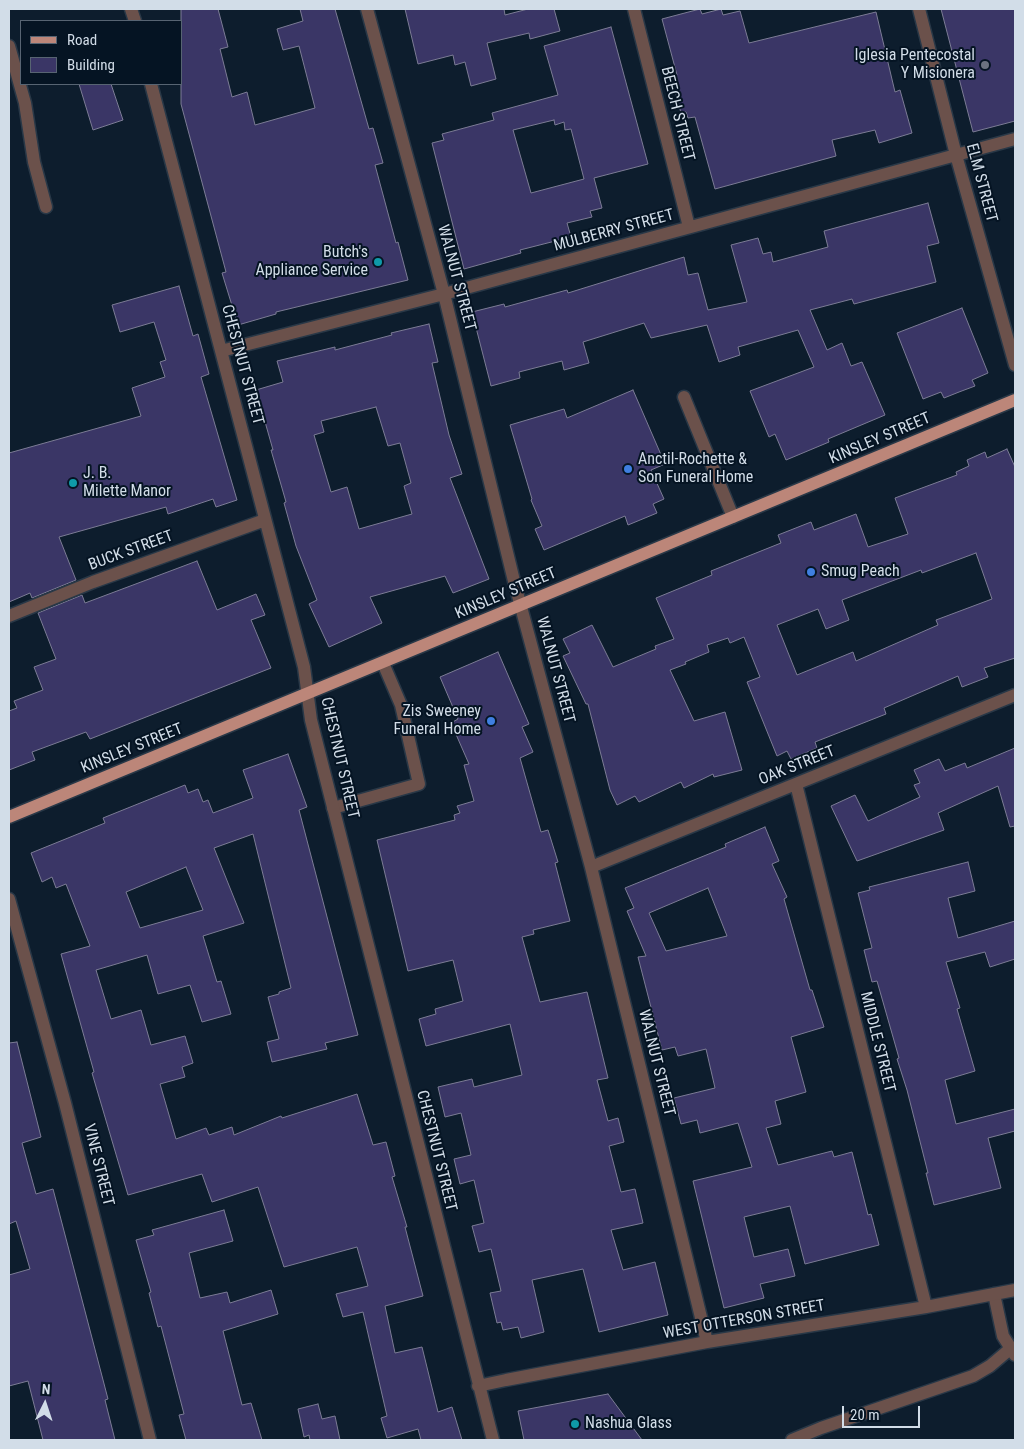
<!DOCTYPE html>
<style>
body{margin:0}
#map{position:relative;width:1024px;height:1449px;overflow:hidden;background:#0d1d2d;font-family:"Roboto Condensed",sans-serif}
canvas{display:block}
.frame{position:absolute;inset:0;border:10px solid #d2dde8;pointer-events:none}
.legend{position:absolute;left:20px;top:20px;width:162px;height:65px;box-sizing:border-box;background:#051423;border:1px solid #576472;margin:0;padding:6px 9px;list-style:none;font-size:15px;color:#d2dde8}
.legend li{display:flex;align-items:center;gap:10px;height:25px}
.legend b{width:25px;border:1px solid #576472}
.north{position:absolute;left:20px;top:1379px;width:50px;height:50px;-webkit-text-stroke:4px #051423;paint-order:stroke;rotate:4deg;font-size:14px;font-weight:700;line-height:20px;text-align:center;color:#d2dde8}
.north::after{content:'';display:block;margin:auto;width:18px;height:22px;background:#d2dde8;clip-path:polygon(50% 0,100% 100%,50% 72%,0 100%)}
.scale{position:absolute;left:842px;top:1406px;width:78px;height:22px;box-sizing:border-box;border:2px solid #d2dde8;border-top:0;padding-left:6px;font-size:15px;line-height:18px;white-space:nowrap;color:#d2dde8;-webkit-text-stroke:4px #051423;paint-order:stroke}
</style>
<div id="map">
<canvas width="1024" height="1449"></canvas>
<div class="frame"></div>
<ul class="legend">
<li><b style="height:6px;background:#bc8679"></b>Road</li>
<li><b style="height:14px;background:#3a3666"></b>Building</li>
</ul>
<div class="north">N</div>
<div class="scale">20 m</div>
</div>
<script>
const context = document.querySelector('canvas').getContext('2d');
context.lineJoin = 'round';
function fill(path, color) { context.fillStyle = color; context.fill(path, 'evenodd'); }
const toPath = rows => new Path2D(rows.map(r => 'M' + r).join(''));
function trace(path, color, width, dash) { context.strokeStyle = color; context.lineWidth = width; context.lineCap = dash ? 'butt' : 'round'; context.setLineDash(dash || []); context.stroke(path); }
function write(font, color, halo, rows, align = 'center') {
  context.font = font + ' "Roboto Condensed",sans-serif'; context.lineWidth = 4; context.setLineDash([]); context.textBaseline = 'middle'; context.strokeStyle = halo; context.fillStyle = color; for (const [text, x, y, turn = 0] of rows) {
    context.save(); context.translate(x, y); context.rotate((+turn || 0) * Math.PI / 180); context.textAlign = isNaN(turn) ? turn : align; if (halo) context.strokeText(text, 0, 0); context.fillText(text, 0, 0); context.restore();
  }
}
const building = toPath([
 [181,9,218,9,228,47,220,49,232,97,247,92,255,125,315,108,299,46,283,50,277,29,303,21,300,9,335,9,369,129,373,128,383,163,375,165,396,243,398,242,408,280,276,312,276,314,238,325,222,273,226,272,181,104,181,9],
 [405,9,504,9,505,15,528,9,554,9,560,31,530,39,529,33,487,43,496,79,471,86,465,62,455,65,453,55,418,64,405,9],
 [700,9,702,14,721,9,723,15,740,11,749,43,876,12,895,92,900,90,912,133,879,143,875,130,832,140,836,156,715,189,695,117,688,118,686,112,681,113,671,77,677,75,662,19,700,9],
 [941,9,1015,9,1015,121,973,132,941,9],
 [611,27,648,164,594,178,602,208,590,211,592,217,567,223,571,237,520,250,521,253,464,269,432,143,444,140,442,134,494,120,492,113,558,95,544,46,611,27],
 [554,120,555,125,564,122,565,130,571,129,584,179,531,193,513,130,554,120],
 [79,84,111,84,123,120,93,130,79,84],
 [928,203,939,243,927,246,936,282,854,304,852,299,810,310,827,350,842,343,851,366,862,362,885,415,828,439,829,442,786,460,775,434,769,437,750,391,814,367,798,330,738,347,740,355,719,362,707,325,651,338,644,323,583,342,589,363,564,370,562,361,519,372,520,378,491,386,472,312,504,304,505,307,567,290,568,293,684,257,688,275,698,273,708,310,747,302,731,245,758,238,763,254,771,252,773,262,828,247,824,231,928,203],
 [179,286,193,336,198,334,209,374,201,377,237,500,216,507,213,499,168,514,166,507,59,537,76,580,32,598,30,593,9,602,9,453,141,416,132,388,165,377,160,362,166,360,154,322,120,332,112,305,179,286],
 [962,308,988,373,972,380,975,386,959,392,944,398,941,392,923,399,897,333,962,308],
 [429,324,438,362,432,363,449,435,462,474,450,478,489,579,453,593,445,576,370,597,382,623,329,647,309,604,317,600,296,546,284,503,286,502,271,450,273,450,256,390,283,382,277,361,335,347,335,350,392,335,391,333,429,324],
 [376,407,388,446,400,443,411,483,404,486,412,514,359,529,347,487,331,492,314,435,324,432,321,421,376,407],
 [633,390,665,464,651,470,664,499,653,504,657,513,628,525,625,516,544,550,535,529,542,526,531,500,532,499,510,425,564,409,567,418,633,390],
 [1007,449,1015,467,1015,658,984,668,988,677,962,687,958,676,884,708,886,714,815,742,817,748,791,759,787,751,777,756,747,682,760,677,744,637,730,643,728,638,707,645,709,652,685,662,686,664,670,670,694,721,725,712,742,770,714,777,713,774,684,788,681,782,639,802,635,796,617,805,610,790,588,704,586,704,563,656,570,653,563,639,592,625,613,667,656,649,655,646,674,639,656,598,712,575,711,571,781,543,778,535,811,522,814,530,856,514,868,547,908,534,895,498,957,475,956,472,969,466,967,460,985,452,987,458,1007,449],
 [976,553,992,599,936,620,938,625,856,661,853,652,797,675,777,625,818,609,826,629,849,620,842,600,921,570,922,573,976,553],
 [197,561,217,610,256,594,265,615,251,620,271,668,90,739,86,732,32,752,35,760,9,770,9,711,17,708,14,701,43,690,34,667,56,659,38,613,82,595,85,603,197,561],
 [498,652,529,724,522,727,533,752,520,758,541,832,548,830,558,862,555,863,570,921,533,930,534,934,522,937,540,1002,587,992,608,1078,597,1080,608,1121,618,1118,624,1142,609,1146,621,1192,635,1189,643,1223,611,1230,623,1270,655,1262,668,1315,599,1332,583,1269,532,1280,544,1332,521,1338,518,1327,503,1330,501,1322,497,1323,490,1293,501,1291,491,1249,479,1252,472,1226,484,1223,474,1180,460,1184,454,1159,471,1155,461,1113,445,1117,438,1087,472,1079,474,1087,522,1075,510,1024,426,1046,419,1019,436,1014,435,1009,463,1001,453,960,408,971,377,840,455,820,454,815,460,813,457,806,474,801,464,765,469,764,451,723,458,719,440,677,498,652],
 [1015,748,1015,826,1010,827,998,786,938,813,944,830,857,861,831,806,855,795,868,821,920,797,914,785,920,783,914,770,939,759,945,771,965,763,967,768,1015,748],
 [288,754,307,807,299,810,358,1035,325,1043,327,1049,272,1062,267,1042,279,1039,268,997,279,994,279,992,291,988,253,834,214,848,244,923,203,936,217,982,221,981,231,1014,202,1022,190,985,158,994,147,955,96,970,111,1019,141,1010,151,1045,185,1036,193,1063,182,1067,185,1077,160,1084,176,1139,206,1128,209,1135,232,1127,234,1135,281,1116,282,1118,357,1094,373,1145,386,1142,395,1176,392,1177,407,1227,405,1227,423,1296,385,1306,395,1353,422,1347,438,1412,452,1407,462,1440,421,1440,418,1429,387,1438,381,1418,387,1416,363,1312,343,1317,336,1294,368,1286,357,1247,284,1267,258,1187,212,1202,202,1174,128,1195,92,1073,94,1072,61,954,90,946,66,884,56,888,52,877,42,882,31,853,105,823,103,818,185,785,188,793,198,789,203,802,208,800,213,813,253,798,243,770,288,754],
 [186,867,203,910,140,928,126,892,186,867],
 [765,827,779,861,772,864,787,897,784,899,810,990,812,990,824,1027,791,1037,806,1092,775,1101,781,1124,766,1128,778,1165,832,1151,834,1157,852,1152,868,1215,871,1214,879,1245,805,1264,790,1206,744,1217,754,1257,788,1249,795,1276,760,1284,764,1298,724,1308,693,1181,752,1167,738,1123,700,1133,697,1120,681,1124,674,1098,715,1088,706,1049,678,1056,675,1047,662,1050,638,957,646,956,627,911,634,908,625,888,726,847,725,844,765,827],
 [708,888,727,936,666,951,649,913,708,888],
 [968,862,975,891,948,898,958,938,1015,921,1015,959,990,967,985,952,946,962,960,1008,957,1009,975,1071,945,1080,956,1124,1015,1109,1015,1131,988,1138,1001,1188,934,1205,926,1173,928,1173,907,1090,897,1059,899,1058,877,981,872,982,864,950,872,948,858,893,870,890,869,887,968,862],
 [17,1042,41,1137,22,1143,36,1194,53,1189,108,1399,105,1400,115,1440,43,1440,28,1381,9,1386,9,1275,30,1269,16,1221,9,1224,9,1043,17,1042],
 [224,1210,233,1241,189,1253,200,1298,227,1292,230,1303,271,1290,278,1314,223,1331,242,1405,251,1403,262,1440,186,1440,179,1415,184,1414,161,1326,158,1327,149,1293,151,1292,136,1240,154,1235,152,1230,224,1210],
 [608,1394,642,1440,524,1440,518,1411,608,1394],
 [318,1404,322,1419,335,1416,340,1440,310,1440,309,1435,304,1437,298,1409,318,1404]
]);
const service = toPath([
 [9,46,25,103,34,162,46,207],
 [684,397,733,517],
 [333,808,419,784,401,705,383,663],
 [994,1294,1003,1336,1015,1355],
 [792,1440,821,1428,973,1376,990,1366,1010,1349]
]);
const minor = toPath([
 [131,9,135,21],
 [367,9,444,294,514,581,591,867,707,1342],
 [634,9,689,227],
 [919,9,956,155,1015,365],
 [151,84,304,667,311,720,493,1440],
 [221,351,444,294,1015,139],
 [9,616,93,582,265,520],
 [796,784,926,1307],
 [591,867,1015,695],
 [9,899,65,1103,150,1440],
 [478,1386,506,1380,707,1342,926,1307,1015,1290]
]);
const primary = toPath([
 [9,817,1015,400]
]);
const markers = [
 [985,65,5,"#6b7280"],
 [378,262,5,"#0f9aa8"],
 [628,469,5,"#3f7fe0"],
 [73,483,5,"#0f9aa8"],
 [811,572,5,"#3f7fe0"],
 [491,721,5,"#3f7fe0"],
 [575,1424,5,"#0f9aa8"]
];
const poiNames = [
 ["Iglesia Pentecostal",975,56,"right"],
 ["Y Misionera",975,74,"right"],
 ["Butch's",368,253,"right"],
 ["Appliance Service",368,271,"right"],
 ["Anctil-Rochette &",638,460],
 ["Son Funeral Home",638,478],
 ["J. B.",83,474],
 ["Milette Manor",83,492],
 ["Smug Peach",821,572],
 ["Zis Sweeney",481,712,"right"],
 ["Funeral Home",481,730,"right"],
 ["Nashua Glass",585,1424]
];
const streetNames = [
 ["BEECH STREET",677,114,76],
 ["ELM STREET",981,183,75],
 ["MULBERRY STREET",614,231,-15],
 ["WALNUT STREET",456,278,75],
 ["CHESTNUT STREET",242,365,75],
 ["KINSLEY STREET",880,439,-23],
 ["BUCK STREET",131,551,-20],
 ["KINSLEY STREET",506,594,-23],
 ["WALNUT STREET",555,670,75],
 ["KINSLEY STREET",132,749,-22],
 ["CHESTNUT STREET",339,758,77],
 ["OAK STREET",797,766,-22],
 ["MIDDLE STREET",877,1042,76],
 ["WALNUT STREET",656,1063,76],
 ["CHESTNUT STREET",436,1151,76],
 ["VINE STREET",98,1165,76],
 ["WEST OTTERSON STREET",744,1320,-10]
];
fill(building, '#3a3666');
trace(building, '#7c7c95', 1);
trace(service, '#293847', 15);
trace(minor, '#293847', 15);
trace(primary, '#293847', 15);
trace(service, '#6b514b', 12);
trace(minor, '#6b514b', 12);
trace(primary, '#bc8679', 12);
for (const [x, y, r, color] of markers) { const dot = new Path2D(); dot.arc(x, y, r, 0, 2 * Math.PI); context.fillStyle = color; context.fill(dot); trace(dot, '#051423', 2); }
write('16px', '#d2dde8', '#051423', poiNames, 'left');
write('16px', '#d2dde8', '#051423', streetNames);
</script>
